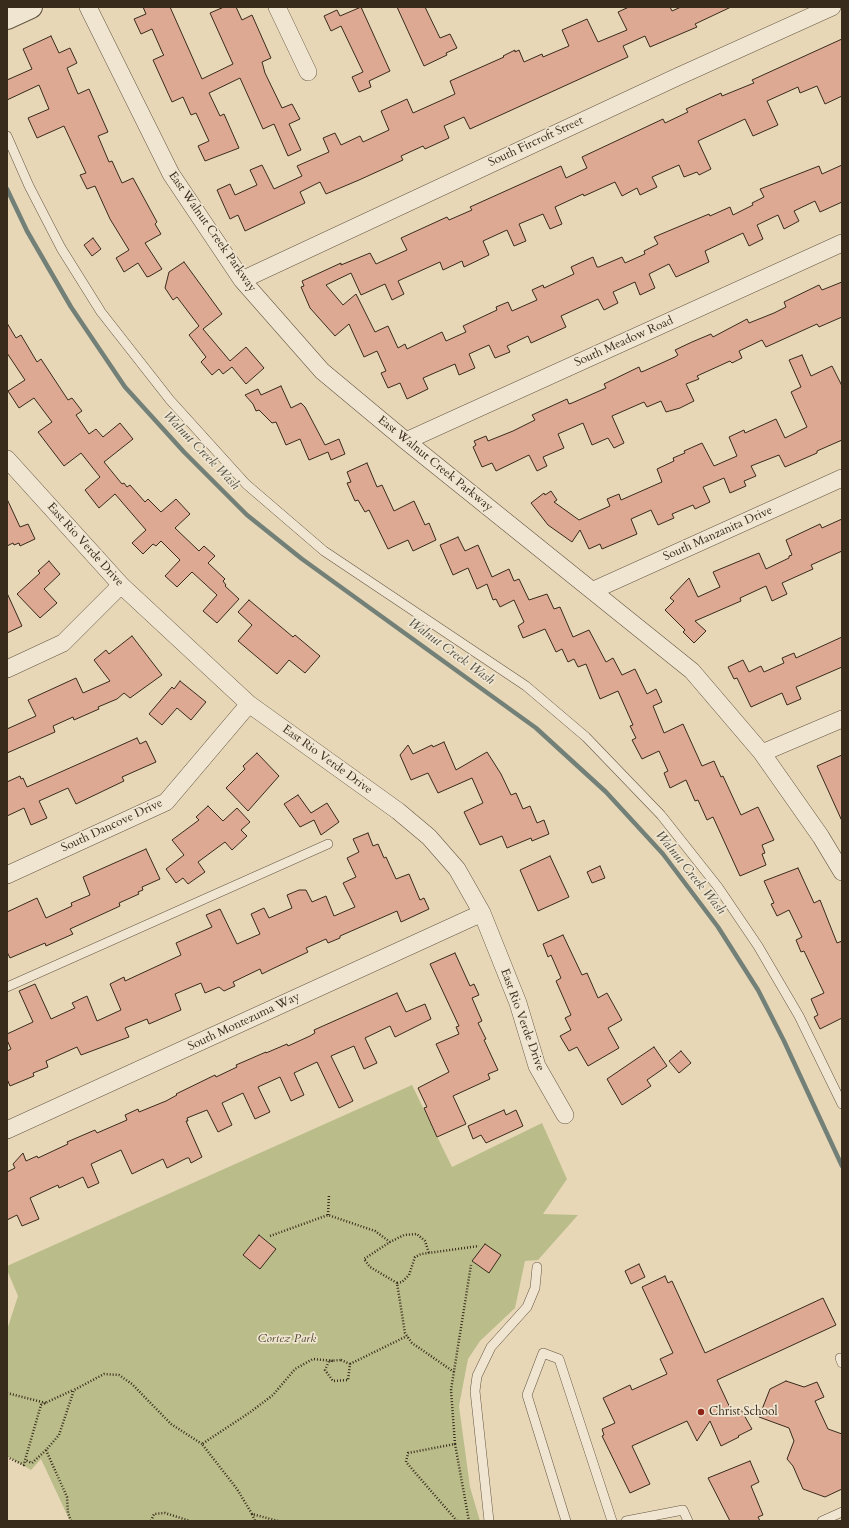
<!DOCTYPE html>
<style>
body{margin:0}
#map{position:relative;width:849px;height:1528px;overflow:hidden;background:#e7d7b7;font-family:Cardo,serif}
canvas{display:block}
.frame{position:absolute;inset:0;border:8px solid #382b1c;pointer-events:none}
</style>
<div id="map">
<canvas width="849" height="1528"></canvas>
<div class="frame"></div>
</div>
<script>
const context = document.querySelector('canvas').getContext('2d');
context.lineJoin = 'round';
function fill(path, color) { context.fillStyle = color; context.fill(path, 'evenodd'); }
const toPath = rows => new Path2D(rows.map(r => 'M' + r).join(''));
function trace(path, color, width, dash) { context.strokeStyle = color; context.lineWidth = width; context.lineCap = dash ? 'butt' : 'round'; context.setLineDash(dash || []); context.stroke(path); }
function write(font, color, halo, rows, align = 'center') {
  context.font = font + ' Cardo,serif'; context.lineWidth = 3.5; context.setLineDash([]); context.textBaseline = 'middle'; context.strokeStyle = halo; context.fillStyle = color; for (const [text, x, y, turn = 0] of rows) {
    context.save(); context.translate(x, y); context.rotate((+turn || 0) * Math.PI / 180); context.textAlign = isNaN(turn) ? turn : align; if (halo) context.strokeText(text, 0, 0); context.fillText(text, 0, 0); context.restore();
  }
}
const green = toPath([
 [412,1085,452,1167,542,1123,567,1179,543,1214,578,1215,538,1260,525,1261,515,1308,480,1341,468,1359,459,1406,470,1487,480,1521,70,1521,41,1459,31,1470,7,1456,7,1330,18,1296,7,1270,7,1266]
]);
const stream = toPath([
 [7,189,27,231,71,307,125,387,184,452,247,515,302,559,536,728,606,792,663,854,718,927,758,990,784,1041,842,1166]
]);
const building = toPath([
 [143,7,170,7,202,79,233,64,210,13,224,7,236,7,242,20,252,15,271,58,262,62,265,73,282,108,292,104,300,119,289,124,301,150,288,156,274,124,263,129,240,78,209,93,220,116,224,114,239,148,205,161,198,146,209,141,196,113,191,115,183,97,172,102,153,60,164,55,163,54,152,29,141,34,134,19,146,14,143,7],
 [361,7,390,71,369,81,371,87,359,92,352,77,363,72,341,26,331,31,324,16,337,10,340,16,361,7],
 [397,7,425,7,440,38,450,34,457,48,446,53,447,55,424,66,397,7],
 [629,7,670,7,672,11,681,7,731,7,695,24,697,27,650,47,645,36,623,46,628,57,470,129,464,117,444,126,449,138,425,149,423,146,401,156,403,160,359,180,326,194,320,182,300,192,305,203,245,231,238,215,230,219,217,190,230,184,235,195,257,185,250,170,262,165,274,189,302,176,297,166,329,152,323,138,335,133,341,145,360,136,363,142,389,130,381,111,407,99,413,113,442,100,455,94,450,81,504,57,503,56,515,50,515,52,519,50,524,62,542,54,543,57,569,46,562,30,587,19,598,42,627,30,618,12,629,7],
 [51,36,59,53,70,48,77,63,67,68,78,94,89,89,108,132,98,136,109,162,112,161,122,183,133,178,157,222,155,224,161,234,145,243,162,269,150,276,147,277,138,263,124,272,116,258,129,250,110,219,95,186,87,189,80,175,86,173,64,126,37,138,28,118,49,109,39,85,7,100,7,80,32,69,23,49,51,36],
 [842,39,842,96,825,104,817,86,800,93,798,87,767,101,778,125,753,136,745,119,698,141,711,169,699,175,697,172,684,177,679,165,652,177,657,187,640,195,637,188,622,196,615,182,584,196,583,194,555,207,562,224,550,229,543,214,519,224,526,241,514,246,507,230,483,241,489,255,464,267,462,261,443,270,440,262,398,281,404,294,392,300,385,284,361,295,351,273,326,285,343,305,356,294,375,332,388,326,398,348,405,344,407,349,442,332,446,341,466,332,463,326,497,310,496,307,508,302,512,311,537,300,532,290,543,285,544,288,574,274,571,267,593,257,597,267,599,267,622,257,625,263,645,254,644,251,658,244,654,237,709,214,710,216,730,207,733,215,753,205,752,203,764,197,760,189,819,166,822,174,842,165,842,202,820,212,815,201,794,211,799,221,784,229,778,215,757,225,763,239,749,246,743,233,705,251,709,262,676,277,669,264,649,274,655,288,640,295,635,282,613,292,618,303,604,310,598,299,561,316,566,327,531,343,528,336,507,346,510,352,495,358,489,345,469,354,475,368,459,375,455,364,423,378,428,389,407,399,400,383,388,388,381,373,386,371,377,351,364,357,349,324,335,336,310,308,301,287,304,286,302,281,341,263,341,265,370,253,376,264,407,250,401,238,447,217,449,220,472,210,470,207,561,166,566,178,587,168,582,157,663,119,665,123,688,112,686,109,721,93,722,96,754,83,752,80,842,39],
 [93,238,101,249,92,256,84,245,93,238],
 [184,262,222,314,203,329,230,361,246,347,264,368,246,384,232,367,223,374,219,369,212,375,201,362,206,357,189,335,199,326,177,297,173,300,165,288,169,272,184,262],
 [842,282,842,317,819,327,817,324,766,347,762,340,739,351,742,358,732,363,730,361,697,376,699,379,686,384,694,401,680,408,666,412,661,401,647,407,644,402,612,416,624,443,614,448,608,438,592,445,583,423,558,434,564,448,543,457,547,466,537,471,529,455,496,471,492,463,482,467,473,447,476,445,474,441,486,436,488,441,513,431,535,420,532,415,567,399,569,404,572,403,606,388,604,384,639,367,641,372,644,371,675,357,678,355,675,350,692,342,711,334,713,337,747,319,749,323,774,313,786,307,784,302,819,285,822,290,842,282],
 [7,323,16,338,21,335,37,362,41,359,68,400,72,398,82,411,76,415,89,434,96,429,103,437,120,423,133,439,104,462,122,484,124,483,127,487,130,485,145,502,148,499,161,512,176,499,190,514,175,528,199,551,204,546,215,556,208,563,225,579,223,581,226,585,225,586,239,599,217,623,203,611,217,595,192,572,177,587,165,576,180,560,161,541,156,546,153,544,143,554,132,543,146,530,115,494,99,508,85,490,100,477,81,453,64,466,38,432,52,422,34,398,19,408,8,391,25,380,7,353,7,323],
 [802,355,811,376,832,366,842,386,842,440,817,451,817,453,785,467,779,455,751,466,756,476,744,481,746,486,730,493,724,478,703,487,710,502,695,509,693,505,672,514,674,518,658,525,651,510,631,519,637,534,602,549,600,544,589,549,580,530,572,542,548,525,531,503,544,493,545,495,551,491,557,500,554,502,579,520,610,506,607,499,619,494,621,500,662,482,657,469,674,461,673,458,685,453,684,451,702,443,714,466,737,456,729,437,744,430,745,433,776,419,785,438,807,427,791,392,801,387,789,360,802,355],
 [281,386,291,408,301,403,305,407,325,445,339,439,345,454,331,460,328,452,309,460,300,439,286,445,276,422,272,423,259,410,256,411,253,404,245,395,258,389,261,395,281,386],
 [367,463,377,487,382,485,394,511,414,501,425,525,429,523,436,540,413,551,408,540,388,549,369,510,365,512,358,500,355,501,347,483,351,482,347,472,367,463],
 [7,499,20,527,28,524,35,539,20,546,19,543,14,545,13,543,7,546,7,499],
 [842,519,842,551,811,565,813,569,782,583,787,594,772,601,766,586,740,598,741,601,695,621,706,631,694,643,683,632,685,630,665,610,674,601,670,598,689,578,698,597,720,587,713,572,759,553,766,569,789,558,789,556,792,555,786,540,820,524,822,528,842,519],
 [458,537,465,551,478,545,492,577,509,569,514,581,519,579,529,600,547,594,554,609,560,607,573,637,589,630,606,662,613,658,622,675,635,669,647,694,656,689,662,702,653,706,664,733,683,724,702,766,714,761,721,777,723,776,741,815,758,807,774,840,762,845,765,853,762,854,766,865,740,876,713,817,707,820,698,800,695,801,686,780,670,788,664,773,668,771,659,751,642,759,632,740,636,738,630,726,633,725,618,691,600,699,586,664,578,667,574,659,568,662,562,649,556,652,545,629,523,638,518,626,524,622,514,600,500,607,496,599,493,600,487,584,477,589,468,568,453,575,440,545,458,537],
 [49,561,60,574,44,589,57,603,40,618,17,594,40,573,38,571,49,561],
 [7,593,22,626,7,633,7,593],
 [249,600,293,637,295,635,320,656,305,673,289,660,277,674,238,641,252,625,238,612,249,600],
 [132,636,162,675,130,698,124,693,117,699,98,707,99,709,74,720,73,717,53,726,55,732,7,753,7,729,36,716,28,700,76,678,83,693,110,681,94,660,106,650,109,654,132,636],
 [842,637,842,667,796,687,801,699,787,705,782,693,751,707,737,678,734,679,728,667,743,660,749,672,761,666,764,672,784,663,782,658,794,653,796,658,842,637],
 [180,681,206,702,191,720,177,708,162,725,149,714,172,687,174,689,180,681],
 [137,738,140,744,146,741,156,762,122,777,124,781,76,804,68,788,39,801,47,818,31,825,24,808,7,816,7,782,20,776,21,779,23,778,27,787,137,738],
 [444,742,456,770,487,752,501,774,511,795,516,793,523,809,530,806,537,823,544,820,549,834,532,841,531,838,507,848,502,836,480,845,464,812,483,803,472,778,438,793,428,773,411,780,400,755,408,745,413,754,432,745,433,747,444,742],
 [257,753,279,776,248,811,226,788,245,769,243,766,257,753],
 [842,755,842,821,817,766,842,755],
 [298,795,311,813,327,803,339,822,321,835,314,820,300,827,284,804,298,795],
 [208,806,223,821,237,808,250,822,241,830,247,836,232,850,225,842,198,862,205,872,188,884,183,878,176,883,166,869,184,855,172,840,199,820,196,817,208,806],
 [368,833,373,846,378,844,384,858,386,857,396,879,409,874,420,900,424,898,429,909,401,922,397,911,340,936,340,938,328,943,326,939,306,948,308,952,272,969,262,974,260,969,233,982,235,986,224,991,219,987,205,993,201,983,175,994,181,1010,149,1024,147,1019,125,1028,129,1037,81,1055,77,1047,46,1061,48,1067,33,1073,34,1076,10,1086,7,1079,7,1051,11,1049,7,1040,7,1034,33,1022,19,991,35,984,51,1019,75,1008,72,1003,87,996,97,1021,121,1010,110,984,124,977,125,981,181,955,176,943,212,927,206,915,220,909,237,944,260,934,251,914,264,908,269,918,292,908,287,895,299,890,306,890,312,902,326,896,334,916,355,907,343,883,356,877,347,858,359,852,353,839,368,833],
 [146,849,160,879,142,887,143,890,138,892,139,894,119,903,120,906,70,929,73,934,46,946,45,943,10,958,7,952,7,912,37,898,46,918,72,906,71,903,90,895,83,877,146,849],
 [550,856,569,897,538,911,520,870,550,856],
 [600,866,605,878,592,883,587,872,600,866],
 [798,868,814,903,820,900,837,943,842,941,842,1018,820,1029,814,1017,818,1015,811,999,824,993,804,951,801,952,796,940,802,937,789,910,777,916,771,904,774,903,764,881,798,868],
 [563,935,582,975,587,973,598,998,607,993,622,1020,608,1028,619,1048,588,1066,577,1047,569,1051,560,1036,571,1030,565,1018,571,1015,556,981,561,978,551,955,548,957,543,944,563,935],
 [455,953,470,986,474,984,479,995,472,998,482,1021,478,1023,486,1039,484,1040,498,1070,488,1074,490,1079,453,1096,466,1124,437,1137,424,1108,427,1107,418,1088,449,1072,436,1044,459,1034,456,1027,459,1026,430,964,455,953],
 [397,993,406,1012,425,1004,431,1019,395,1037,390,1026,365,1038,377,1063,364,1069,354,1046,331,1056,353,1101,339,1108,317,1062,294,1073,304,1095,291,1101,280,1077,258,1087,270,1112,255,1119,243,1093,222,1103,232,1125,218,1132,207,1110,187,1118,188,1121,186,1121,202,1157,191,1163,189,1158,187,1158,167,1168,163,1159,132,1174,121,1150,91,1164,99,1183,88,1188,83,1177,59,1188,58,1185,30,1198,39,1219,22,1226,17,1215,7,1220,7,1172,15,1168,13,1164,23,1153,26,1161,37,1156,38,1158,68,1144,67,1142,95,1130,97,1133,127,1120,125,1115,138,1109,139,1112,166,1101,177,1095,176,1094,215,1075,216,1077,237,1067,236,1065,266,1052,266,1053,287,1044,288,1046,310,1036,315,1033,314,1030,397,993],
 [654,1047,667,1066,647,1080,651,1086,622,1105,607,1079,654,1047],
 [681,1051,691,1063,679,1073,669,1061,681,1051],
 [504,1110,506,1115,516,1110,523,1126,486,1143,481,1135,473,1139,468,1126,504,1110],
 [259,1235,276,1249,260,1269,243,1255,259,1235],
 [485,1244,501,1255,489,1273,472,1261,485,1244],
 [639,1264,645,1277,631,1284,625,1271,639,1264],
 [665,1276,668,1283,672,1281,705,1353,823,1298,836,1325,717,1380,732,1412,740,1408,752,1429,738,1436,739,1437,721,1446,710,1421,697,1441,687,1421,632,1446,650,1484,630,1493,602,1436,604,1435,602,1429,615,1423,603,1398,630,1385,632,1390,667,1374,660,1359,673,1353,642,1287,665,1276],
 [786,1381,804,1387,817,1382,824,1397,815,1401,828,1429,842,1434,842,1489,825,1497,803,1489,793,1466,787,1459,794,1441,789,1428,759,1417,770,1389,786,1381],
 [750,1461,759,1482,751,1486,763,1515,758,1517,760,1521,730,1521,708,1478,750,1461]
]);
const path = toPath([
 [328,1215,329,1195],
 [270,1236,328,1215,375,1231,390,1242],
 [397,1283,370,1267,364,1259,390,1242,404,1235,417,1234,425,1241,429,1253],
 [341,1360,350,1364,348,1380,333,1381,325,1370,329,1361,341,1360],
 [350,1364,407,1336],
 [454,1372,412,1343,407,1336,405,1333,397,1283,402,1282,409,1275,415,1257,421,1254,479,1246],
 [7,1393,46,1403],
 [455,1444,451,1390,471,1265],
 [46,1450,32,1463,25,1460,41,1405,73,1390],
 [7,1457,24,1465,25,1460],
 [252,1514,255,1521],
 [71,1521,68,1513,67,1497,46,1450,59,1435,74,1390,104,1374,119,1375,132,1384,171,1424,202,1444],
 [151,1521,154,1514,165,1513,190,1521],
 [278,1521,252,1514,237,1489,202,1444,249,1413,273,1395,295,1369,313,1359,334,1361],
 [457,1521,406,1462,408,1453,455,1444,469,1521]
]);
const service = toPath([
 [7,136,29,186,61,248,101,312,170,400,246,484,324,551,526,686,586,737,661,815,718,887,758,946,799,1016,842,1104],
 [7,987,328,844],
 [840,1358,842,1363],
 [489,1521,475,1391,477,1376,491,1347,527,1307,535,1288,537,1267],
 [566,1521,527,1395,543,1353,559,1359,612,1521],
 [626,1521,683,1510,688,1521],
 [822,1521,842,1512]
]);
const minor = toPath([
 [88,7,171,174,242,280,322,371,406,441,692,671,762,753,821,837,842,872],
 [277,7,308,72],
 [242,280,677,77,832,7],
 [406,441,842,243],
 [7,459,121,585,249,704,398,811,429,837,457,869,482,913,518,1003,537,1066,565,1115],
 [594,590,842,478],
 [7,669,63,643,121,585],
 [762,753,842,719],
 [7,875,166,802,249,704],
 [7,1130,482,913]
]);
const tertiary = toPath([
 [7,18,31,7]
]);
const markers = [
 [701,1412,4,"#8f2418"]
];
const streetNames = [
 ["South Fircroft Street",536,142,-25],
 ["East Walnut Creek Parkway",212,232,55],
 ["South Meadow Road",624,342,-24],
 ["East Walnut Creek Parkway",435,464,39],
 ["South Manzanita Drive",718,534,-24],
 ["East Rio Verde Drive",85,545,48],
 ["East Rio Verde Drive",327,760,36],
 ["South Dancove Drive",112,826,-25],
 ["East Rio Verde Drive",522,1020,70],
 ["South Montezuma Way",244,1022,-25]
];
const parkNames = [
 ["Cortez Park",287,1339]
];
const poiNames = [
 ["Christ School",709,1412]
];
const waterNames = [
 ["Walnut Creek Wash",201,451,46],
 ["Walnut Creek Wash",451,652,36],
 ["Walnut Creek Wash",690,873,51]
];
fill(green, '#babd8a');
trace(stream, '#728078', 4.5);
fill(building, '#dda992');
trace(building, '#382b1c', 1);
trace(service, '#645643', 10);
trace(minor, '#645643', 18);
trace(tertiary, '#645643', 24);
trace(path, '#382b1c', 2.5, [1, 2]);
trace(service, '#efe5d0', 9);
trace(minor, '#efe5d0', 17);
trace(tertiary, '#efe5d0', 22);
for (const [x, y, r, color] of markers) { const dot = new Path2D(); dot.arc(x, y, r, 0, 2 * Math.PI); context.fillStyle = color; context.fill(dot); trace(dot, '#efe5d0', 1.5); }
write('12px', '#382b1c', '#efe5d0', streetNames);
write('italic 12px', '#524832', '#efe5d0', parkNames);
write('12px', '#382b1c', '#efe5d0', poiNames, 'left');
write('italic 13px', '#504e42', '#efe5d0', waterNames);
</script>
